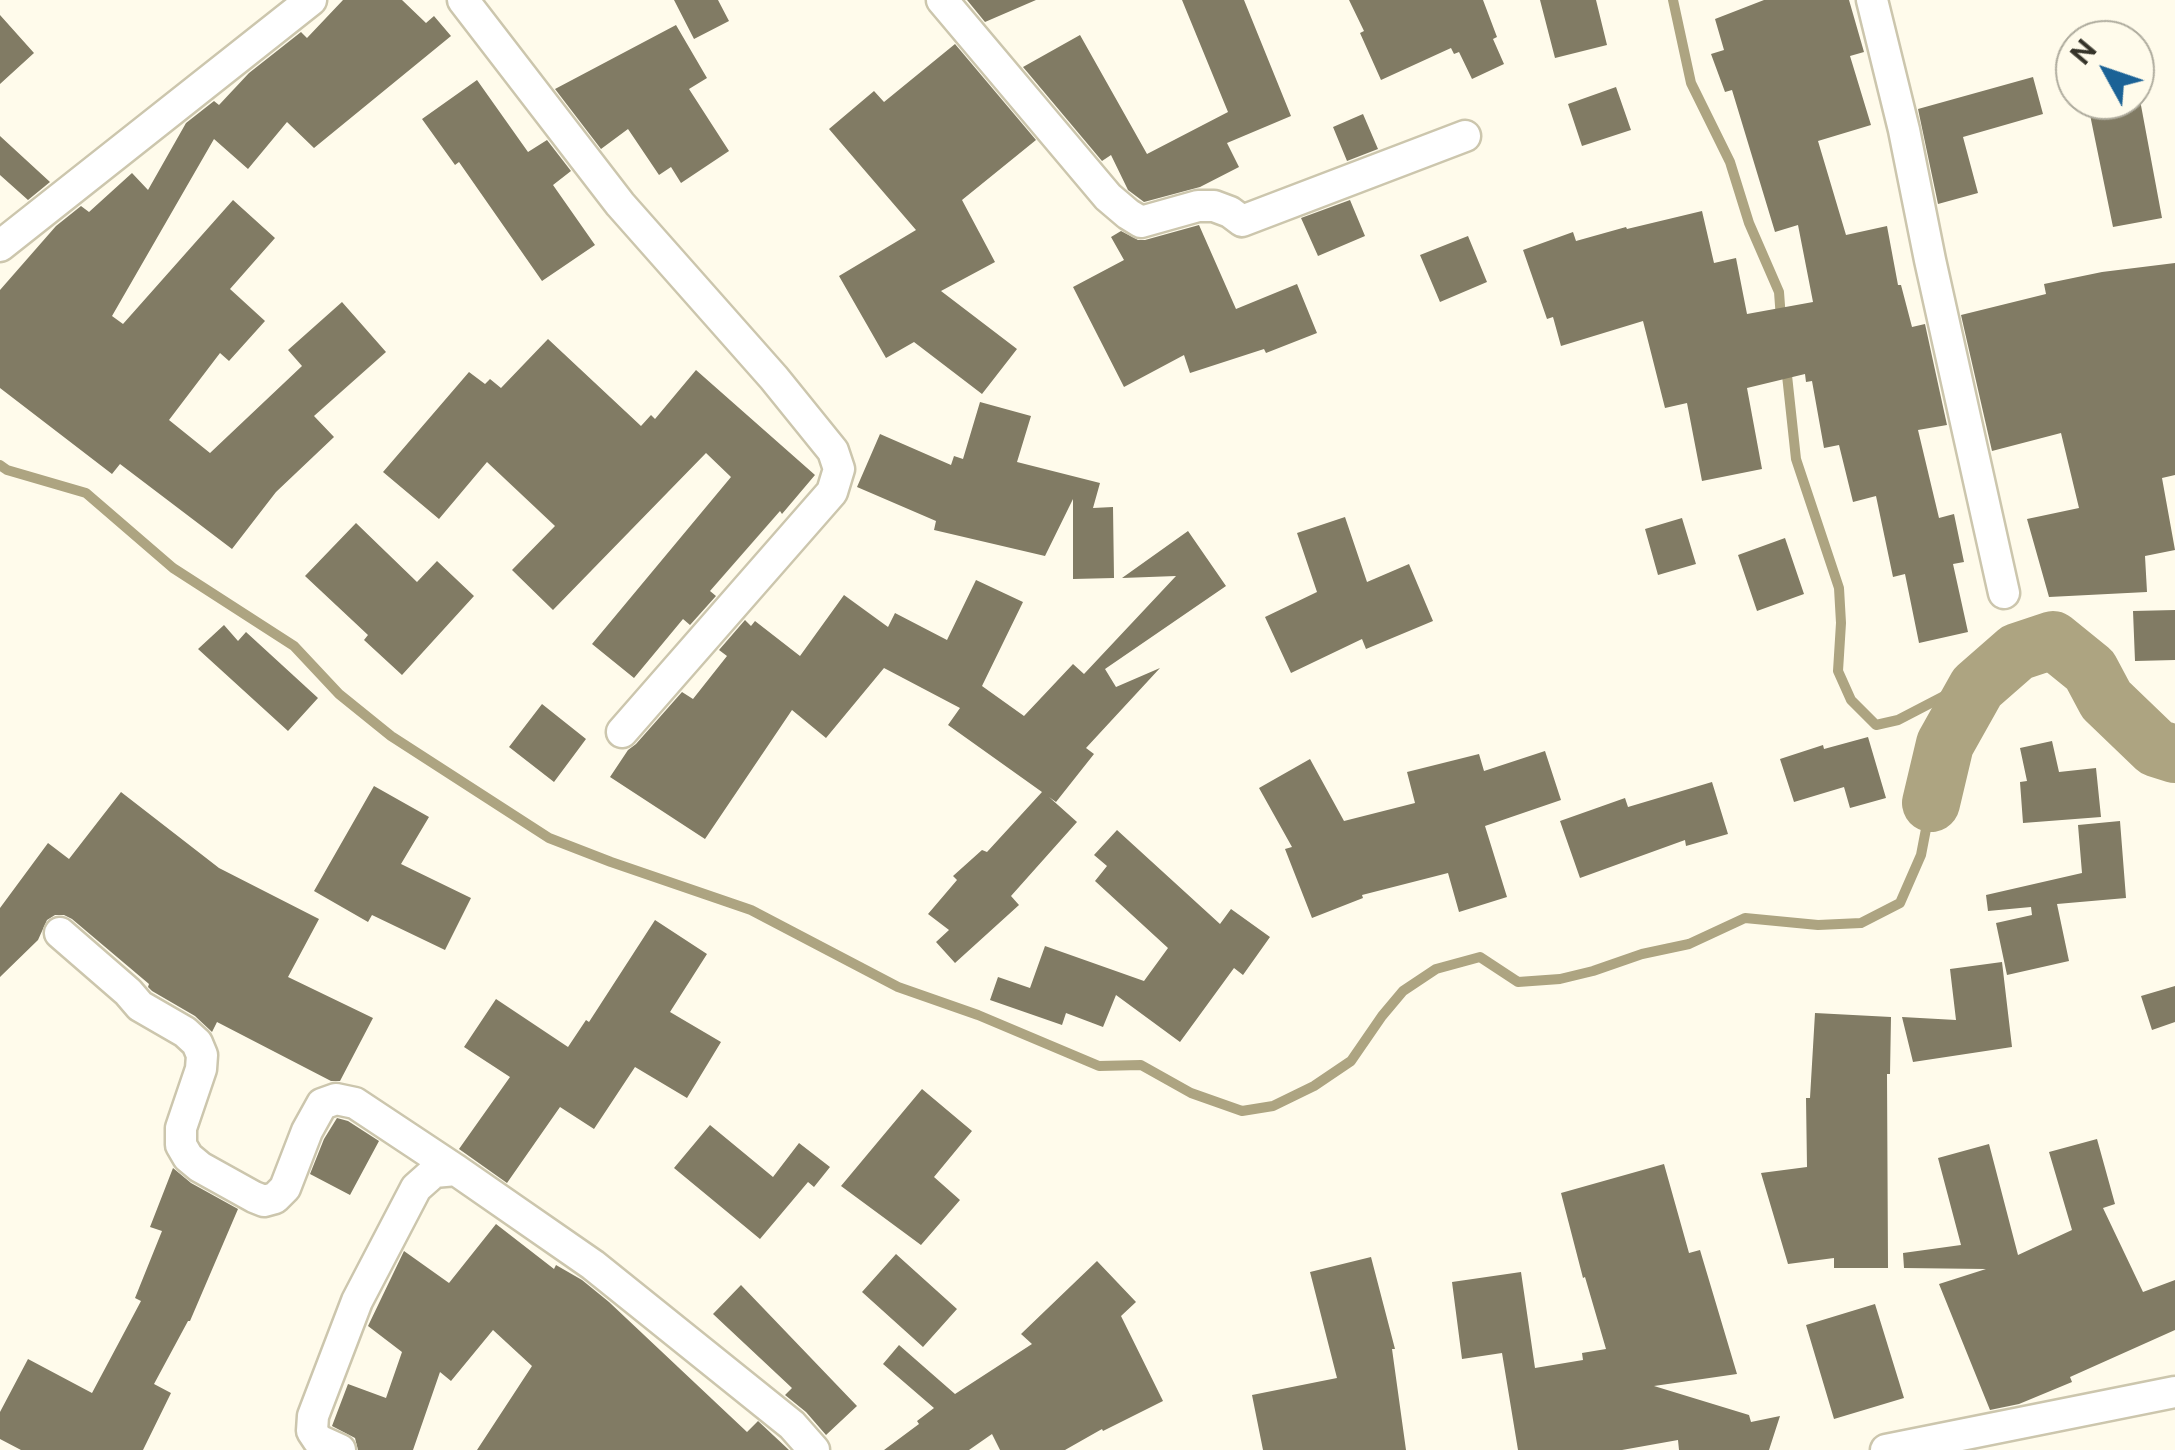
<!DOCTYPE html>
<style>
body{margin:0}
#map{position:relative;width:2175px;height:1450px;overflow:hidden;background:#fffbeb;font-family:"Public Sans",sans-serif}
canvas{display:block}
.north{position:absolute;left:2055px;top:20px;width:100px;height:100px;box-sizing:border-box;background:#fffbeb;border:2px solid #aeab9d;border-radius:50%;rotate:310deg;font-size:28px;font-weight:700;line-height:40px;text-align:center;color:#353329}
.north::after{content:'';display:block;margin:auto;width:35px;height:45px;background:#1b6296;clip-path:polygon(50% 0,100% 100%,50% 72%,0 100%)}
</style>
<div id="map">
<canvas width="2175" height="1450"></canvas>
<div class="north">N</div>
</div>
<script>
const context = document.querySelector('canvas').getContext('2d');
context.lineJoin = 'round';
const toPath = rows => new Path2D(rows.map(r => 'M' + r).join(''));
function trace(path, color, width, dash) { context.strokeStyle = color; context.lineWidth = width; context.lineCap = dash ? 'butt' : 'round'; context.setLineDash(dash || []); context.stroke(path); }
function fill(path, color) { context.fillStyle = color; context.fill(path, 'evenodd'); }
const stream = toPath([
 [1673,0,1691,83,1730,162,1749,223,1779,292,1781,319],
 [1786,366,1796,459,1839,588,1841,623,1838,671,1851,700,1876,725,1898,720,2000,667],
 [0,465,7,470,86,493,173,568,294,646,339,694,391,736,549,838,611,862,751,910,898,987,978,1015,1099,1066,1141,1065,1191,1093,1242,1111,1273,1106,1314,1086,1351,1061,1382,1016,1403,991,1436,969,1480,957,1518,982,1560,979,1593,971,1642,954,1689,944,1745,918,1818,925,1861,923,1900,903,1921,855,1931,803]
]);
const river = toPath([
 [1931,803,1945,744,1977,687,2017,652,2053,640,2090,670,2106,700,2156,748,2175,754]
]);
const building = toPath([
 [343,0,402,0,426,23,434,16,451,36,314,148,287,122,248,169,214,139,112,316,123,324,233,200,275,238,230,289,265,321,229,361,220,353,169,420,210,453,302,366,288,350,342,302,386,352,314,416,334,437,276,492,232,549,120,464,112,474,0,388,0,290,56,226,81,206,89,212,132,173,148,190,186,123,214,101,219,105,249,73,301,32,307,38],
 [674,0,718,0,729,21,694,39],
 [967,0,1036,0,985,22],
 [1182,0,1244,0,1291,116,1227,143,1239,167,1200,187,1144,202,1128,190,1111,155,1102,161,1023,67,1080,35,1147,154,1228,112],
 [1349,0,1483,0,1497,37,1493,39,1504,64,1472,79,1459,52,1454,54,1451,48,1381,80,1360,33,1364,31],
 [1540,0,1596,0,1607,45,1555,58],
 [1764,0,1849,0,1864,52,1850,56,1871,125,1818,141,1846,235,1887,226,1898,285,1901,285,1912,327,1925,324,1947,425,1918,430,1939,518,1954,514,1964,562,1953,564,1968,632,1919,643,1905,574,1893,577,1876,496,1853,502,1839,445,1824,448,1812,381,1806,382,1805,374,1747,388,1762,469,1702,481,1687,403,1665,408,1643,321,1561,346,1553,317,1547,319,1523,250,1573,232,1576,241,1626,227,1627,229,1702,211,1714,263,1736,258,1747,314,1813,302,1798,225,1775,232,1732,90,1725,92,1711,54,1724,50,1715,19],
 [0,15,34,53,0,84],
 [676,25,707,78,689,89,729,151,681,183,671,167,659,175,628,129,601,149,555,89],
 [955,44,1036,140,962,200,995,262,941,291,1017,349,982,394,914,342,886,358,839,276,916,230,829,129,874,91,884,102],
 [2033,77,2043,114,1963,137,1978,193,1938,204,1918,109],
 [477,80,528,152,547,140,571,171,553,185,595,245,542,281,459,162,455,165,422,119],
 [1616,87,1631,130,1582,146,1568,104],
 [2087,100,2140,100,2162,218,2113,227],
 [1363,114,1378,149,1347,161,1333,127],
 [0,136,50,182,28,200,0,175],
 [1350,200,1365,236,1318,256,1301,218],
 [1199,225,1236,309,1297,284,1317,333,1266,353,1264,349,1190,373,1184,355,1124,387,1073,287,1124,260,1111,237,1121,231,1138,240,1145,240],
 [1468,236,1487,282,1440,302,1420,255],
 [2175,263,2175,475,2162,478,2175,550,2145,556,2147,592,2049,597,2027,519,2079,508,2061,433,1992,451,1961,315,2046,294,2044,284,2102,272],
 [548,339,641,426,651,415,655,419,696,370,815,475,782,514,780,511,710,591,716,596,690,625,683,619,634,678,592,644,731,477,706,453,553,610,512,570,555,526,487,462,439,519,383,472,469,372,485,384,490,379,501,388],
 [980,402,1031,416,1017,462,1100,483,1093,508,1113,507,1114,578,1073,579,1073,499,1045,556,934,530,936,521,857,487,880,434,951,465,954,456,963,459],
 [1345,517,1367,582,1409,564,1433,621,1366,649,1362,639,1291,673,1265,617,1317,592,1297,533],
 [1682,518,1696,564,1658,575,1645,529],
 [356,523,417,582,437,561,474,596,402,675,364,640,368,635,305,576],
 [1188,531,1226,586,1105,669,1116,687,1160,668,1086,748,1094,754,1056,802,1049,797,1077,822,1011,896,1019,905,955,963,936,942,949,930,928,914,957,880,953,876,982,850,987,852,1042,792,948,725,960,708,884,668,826,738,792,710,705,839,610,777,628,750,636,744,682,692,693,699,727,656,719,650,745,620,751,626,755,621,800,656,844,595,888,627,895,613,947,640,976,580,1023,602,982,686,1024,716,1073,664,1084,674,1176,576,1122,578],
 [1785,538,1804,594,1757,611,1738,555],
 [2175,610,2175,660,2135,661,2133,611],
 [224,625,238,641,246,632,318,698,288,731,198,649],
 [542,704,586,739,554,782,509,747],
 [1868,737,1886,798,1850,808,1844,787,1794,802,1780,759,1823,745,1824,749],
 [2052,741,2059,772,2096,768,2101,817,2023,823,2020,782,2027,781,2020,748],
 [1545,751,1561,800,1485,826,1507,897,1459,912,1448,873,1362,895,1363,898,1312,918,1285,849,1292,847,1259,788,1310,759,1344,821,1415,803,1407,772,1479,754,1484,771],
 [1712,782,1728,834,1686,846,1685,840,1580,878,1560,821,1625,798,1628,807],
 [374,786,429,817,401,864,471,898,445,950,372,915,368,922,314,891],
 [121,792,219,868,319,919,288,977,373,1018,340,1081,331,1081,217,1022,212,1032,195,1016,152,991,148,987,149,984,72,919,64,915,55,915,47,920,38,940,0,977,0,908,48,843,69,859],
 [2120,821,2126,898,2057,904,2069,961,2007,975,1996,923,2032,915,2031,907,1988,911,1986,895,2082,873,2078,825],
 [1117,830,1220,924,1231,909,1270,937,1243,975,1234,968,1180,1042,1116,995,1103,1027,1066,1013,1062,1025,990,1000,998,977,1030,988,1045,946,1144,981,1168,948,1095,881,1107,866,1094,855],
 [655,920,707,954,670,1012,721,1042,687,1098,635,1067,594,1129,560,1107,507,1183,459,1149,510,1077,464,1047,496,999,568,1047,586,1020,589,1022],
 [2002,962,2012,1047,1913,1062,1902,1017,1956,1020,1950,969],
 [2175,986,2175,1022,2152,1030,2141,996],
 [1815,1013,1891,1017,1890,1074,1887,1074,1888,1268,1834,1268,1834,1258,1788,1264,1761,1173,1807,1167,1806,1098,1810,1098],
 [922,1089,972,1131,934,1177,960,1200,921,1245,841,1186],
 [337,1118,348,1121,379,1141,350,1195,310,1174,324,1139],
 [710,1125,773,1177,799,1143,830,1167,814,1187,808,1182,760,1239,674,1168],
 [2097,1139,2115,1204,2103,1208,2143,1292,2175,1280,2175,1330,2070,1377,2072,1382,2019,1404,1990,1410,1939,1284,1986,1269,1904,1268,1903,1253,1961,1245,1938,1158,1989,1144,2018,1255,2072,1230,2049,1152],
 [1664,1164,1689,1253,1700,1250,1737,1374,1654,1386,1749,1415,1751,1422,1780,1416,1769,1450,1679,1450,1678,1440,1622,1450,1518,1450,1502,1353,1462,1359,1452,1282,1521,1272,1535,1368,1583,1360,1582,1353,1606,1349,1585,1277,1583,1278,1561,1193],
 [173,1168,191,1183,238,1209,190,1321,188,1321,154,1384,171,1393,143,1450,21,1450,0,1439,0,1412,28,1359,92,1393,141,1301,135,1298,162,1231,150,1227],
 [496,1224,554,1269,556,1265,582,1280,609,1302,747,1432,758,1421,789,1450,477,1450,532,1366,493,1330,451,1381,440,1372,413,1450,358,1450,355,1438,332,1426,348,1384,386,1398,402,1352,368,1326,404,1251,449,1283],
 [896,1254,957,1309,923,1347,862,1292],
 [1371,1257,1395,1349,1392,1349,1406,1450,1263,1450,1252,1395,1337,1378,1310,1272],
 [1097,1261,1136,1302,1121,1316,1163,1401,1103,1431,1102,1429,1065,1450,1000,1450,992,1434,969,1450,884,1450,919,1424,917,1421,934,1408,883,1364,899,1345,955,1394,1032,1344,1021,1334],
 [741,1285,857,1406,826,1435,806,1412,785,1395,792,1388,713,1314],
 [1875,1304,1904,1398,1834,1419,1806,1325]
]);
const street = toPath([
 [463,0,620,204,774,378,833,451,839,469,832,492,622,732],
 [942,0,1108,197,1128,214,1141,222,1198,206,1214,206,1230,212,1242,221,1465,136],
 [1872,0,1904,130,1930,260,2004,593],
 [0,246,311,0],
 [60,933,128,992,140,1006,185,1032,197,1043,202,1055,201,1069,181,1128,181,1145,188,1157,200,1167,254,1197,264,1201,275,1198,285,1188,307,1131,322,1104,336,1099,355,1103,456,1170,593,1265,792,1425,814,1450],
 [340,1450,318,1440,312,1431,313,1416,357,1301,416,1188,434,1172,456,1170],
 [1886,1450,2175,1392]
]);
trace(stream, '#ada481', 10);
trace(river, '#ada481', 58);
fill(building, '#817b64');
trace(street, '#ccc6ad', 35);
trace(street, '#fff', 30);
</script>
